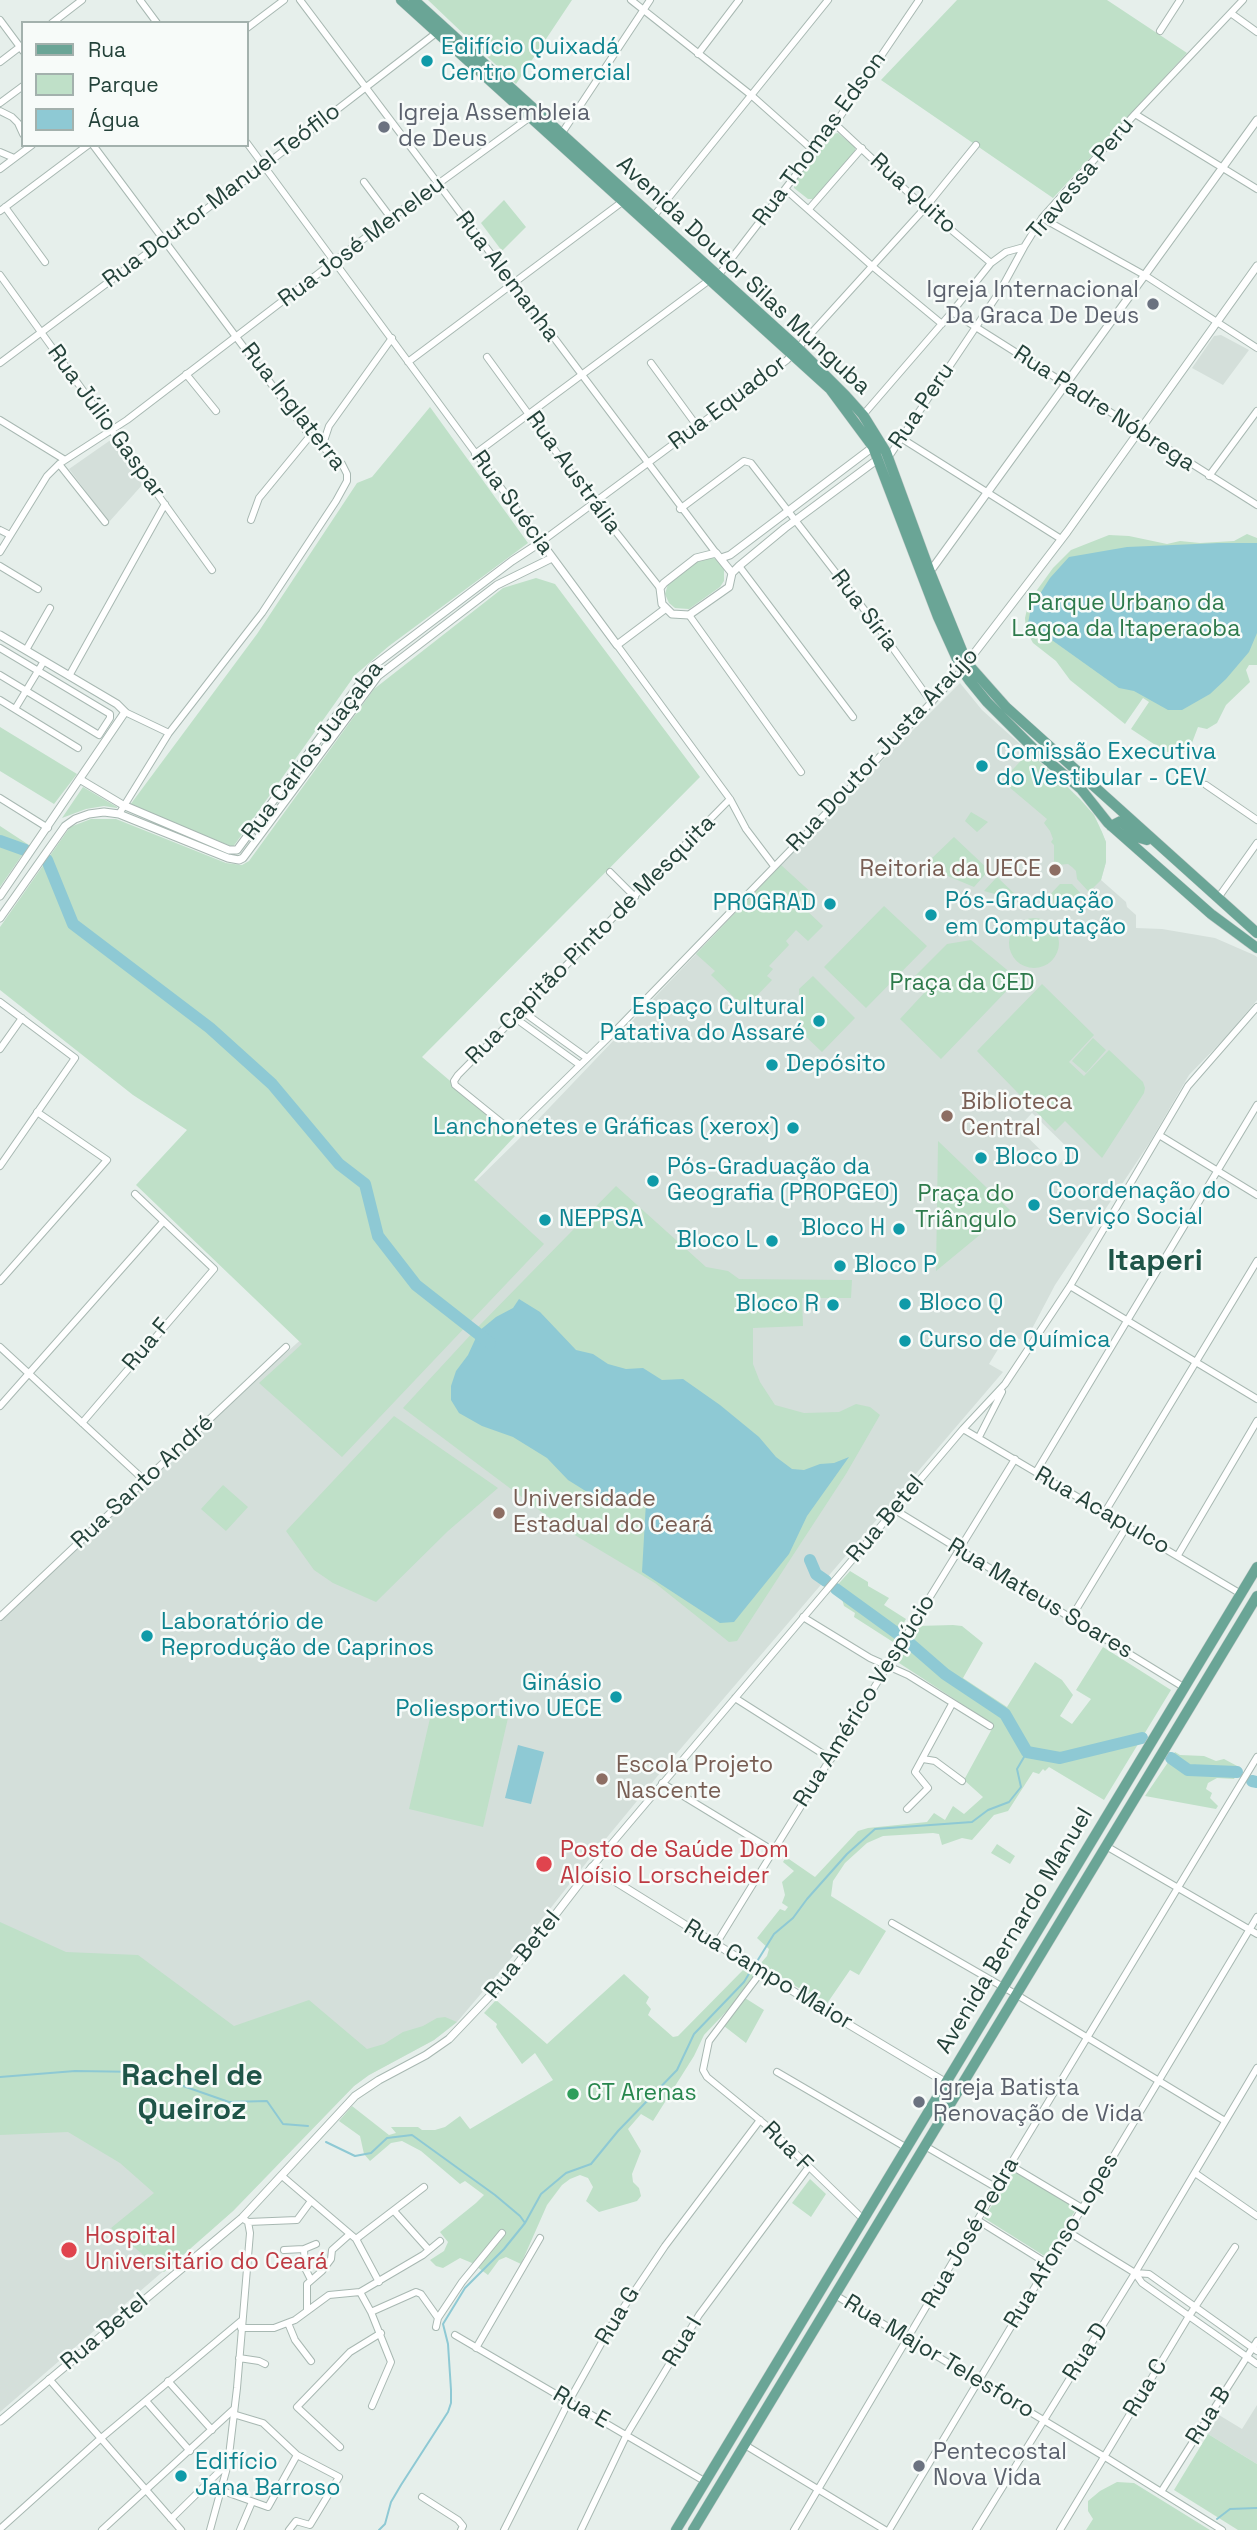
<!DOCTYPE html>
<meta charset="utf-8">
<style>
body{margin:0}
#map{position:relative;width:1257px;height:2530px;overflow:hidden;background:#e6efeb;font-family:"Space Grotesk",sans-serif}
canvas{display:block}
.legend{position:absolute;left:21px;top:21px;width:228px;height:126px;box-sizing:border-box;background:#f7fbf9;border:2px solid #a3b1ad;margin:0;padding:9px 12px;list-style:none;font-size:21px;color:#24423a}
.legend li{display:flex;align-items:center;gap:14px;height:35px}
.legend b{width:35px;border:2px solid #a3b1ad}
</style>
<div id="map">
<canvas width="1257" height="2530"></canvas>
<ul class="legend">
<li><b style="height:9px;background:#6aa596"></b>Rua</li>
<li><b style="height:19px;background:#bfe0c8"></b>Parque</li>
<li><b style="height:19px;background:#8ec9d4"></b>Água</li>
</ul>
</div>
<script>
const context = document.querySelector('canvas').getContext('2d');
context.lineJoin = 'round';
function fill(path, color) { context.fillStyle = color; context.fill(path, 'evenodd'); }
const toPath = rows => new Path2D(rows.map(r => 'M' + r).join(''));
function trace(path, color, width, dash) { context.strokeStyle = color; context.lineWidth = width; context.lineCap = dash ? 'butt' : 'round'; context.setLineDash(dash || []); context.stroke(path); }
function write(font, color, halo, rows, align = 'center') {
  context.font = font + ' "Space Grotesk",sans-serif'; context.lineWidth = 5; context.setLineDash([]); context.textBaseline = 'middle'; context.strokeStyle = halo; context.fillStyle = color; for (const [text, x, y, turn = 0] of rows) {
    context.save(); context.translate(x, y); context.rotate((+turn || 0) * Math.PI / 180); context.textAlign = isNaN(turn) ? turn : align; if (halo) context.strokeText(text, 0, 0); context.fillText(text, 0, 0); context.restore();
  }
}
const built = toPath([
 [1221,335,1249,350,1223,385,1192,368,1214,336],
 [112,439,143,484,109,522,69,469],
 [960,683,982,710,1070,789,1094,815,1106,842,1106,862,1101,880,1126,902,1127,907,1136,915,1136,928,1162,929,1215,938,1254,955,1257,957,1257,1000,1224,1039,1189,1075,1150,1142,1055,1285,1025,1342,1008,1333,989,1364,1003,1372,665,1767,590,1858,513,1956,457,2022,434,2040,369,2075,354,2086,233,2211,0,2412,0,1622,273,1364,358,1290,466,1191,530,1128,844,799],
 [1032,1113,1072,1152,1057,1166,1018,1128],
 [1257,2405,1257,2464,1208,2434,1219,2415,1242,2429]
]);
const green = toPath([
 [428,0,572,0,516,84],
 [957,0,1107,0,1187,53,1053,198,881,80],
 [838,133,855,147,855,152,813,199,808,199,794,188,794,183,833,134],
 [504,200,526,227,502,251,481,223],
 [430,407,528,543,389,646,355,675,233,847,130,805,257,634,357,483,372,477],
 [1247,534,1257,538,1257,665,1249,665,1246,670,1250,682,1226,705,1217,723,1207,729,1198,727,1190,748,1186,752,1166,752,1131,729,1149,702,1143,698,1125,724,1070,680,1056,661,1033,643,1026,630,1025,618,1029,601,1053,568,1071,550,1109,535,1129,536,1167,544,1180,541,1200,543,1234,541],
 [710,557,717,559,724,569,724,581,720,587,689,609,675,608,669,603,665,594,668,584,700,559],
 [536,578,555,584,700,777,422,1057,515,1136,474,1180,544,1244,342,1457,259,1383,302,1344,136,1185,187,1130,133,1095,0,990,0,927,70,827,91,819,116,819,226,863,242,865,249,861,374,689,503,588],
 [0,727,77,774,54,804,0,771],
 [1029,752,1080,799,1094,815,1102,832,1106,842,1106,862,1101,880,1089,892,1077,879,1076,871,1072,867,1068,864,1058,865,1054,862,1054,845,1051,842,1053,839,1050,831,1044,823,1047,819,1002,781],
 [83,787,117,807,117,808,104,806,86,809,62,818],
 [971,812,988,822,977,832,965,821],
 [0,826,29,845,0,887],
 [954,837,989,870,974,887,943,874,930,860],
 [781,865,815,896,804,908,823,926,808,941,796,930,786,941,789,945,769,966,773,969,767,976,772,980,745,1008,711,975,715,971,696,954],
 [997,877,1019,898,1023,895,1034,905,984,891],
 [1060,884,1072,884,1084,897,1072,903,1054,908,1045,907,1044,901],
 [884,906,927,946,866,1008,824,967],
 '1009 943a25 25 0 1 1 50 0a25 25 0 1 1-50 0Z',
 [971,940,1018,979,941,1059,900,1019,925,992,913,978,947,944],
 [813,976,855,1018,822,1052,800,1031,799,989],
 [1042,984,1094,1035,1069,1062,1084,1076,1109,1050,1143,1082,1145,1088,1144,1093,1102,1158,1065,1121,1055,1131,977,1051],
 [1093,1038,1106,1050,1086,1073,1072,1061],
 [938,1141,1010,1210,936,1271],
 [616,1186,706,1267,728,1271,739,1279,852,1280,851,1298,802,1298,803,1326,753,1328,753,1364,760,1382,775,1405,804,1413,839,1412,856,1404,870,1407,880,1415,846,1474,737,1641,729,1642,655,1583,563,1528,403,1408,476,1329],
 [394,1416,498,1488,448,1531,376,1602,333,1583,314,1570,286,1531],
 [223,1485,248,1507,226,1531,201,1509],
 [850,1571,868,1582,868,1586,889,1598,884,1605,906,1619,893,1642,854,1617,855,1613,844,1606,842,1599,832,1591],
 [953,1625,962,1626,983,1643,963,1678,1007,1707,1035,1662,1062,1680,1073,1695,1060,1716,1072,1724,1091,1699,1076,1690,1103,1647,1171,1690,1104,1800,1049,1767,1045,1771,1043,1769,1039,1774,1033,1772,1008,1811,994,1815,972,1840,962,1838,942,1845,939,1834,933,1833,883,1836,867,1843,845,1863,833,1881,831,1896,886,1931,859,1975,850,1970,826,2005,760,1964,767,1956,769,1949,757,1938,780,1909,785,1911,788,1907,782,1903,785,1895,782,1882,794,1871,783,1862,786,1857,815,1877,858,1831,868,1828,927,1822,934,1813,945,1820,953,1806,964,1814,983,1797,964,1780,994,1725,896,1661,917,1626],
 [434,1701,508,1718,483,1827,409,1809],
 [1175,1752,1180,1755,1204,1756,1216,1761,1224,1759,1241,1768,1234,1779,1217,1778,1208,1783,1206,1789,1212,1793,1210,1798,1218,1806,1216,1809,1145,1796],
 [997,1844,1015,1856,1010,1864,991,1853],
 [0,1922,66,1952,138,1955,234,2026,309,2000,367,2049,384,2044,403,2032,423,2026,437,2018,445,2017,457,2022,434,2040,369,2075,354,2086,233,2211,164,2272,111,2228,154,2193,120,2163,68,2132,0,2135],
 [744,1969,754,1974,754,1977,741,1996,704,2035,694,2056,653,2121,641,2114,628,2129,641,2151,632,2174,633,2182,639,2188,641,2196,637,2201,599,2212,586,2201,593,2187,588,2178,580,2175,570,2179,562,2185,547,2205,521,2264,506,2257,499,2260,488,2275,472,2263,460,2258,443,2268,436,2266,430,2260,444,2251,448,2242,440,2232,476,2203,484,2195,465,2181,460,2184,421,2151,402,2141,391,2143,370,2161,364,2154,360,2136,339,2121,352,2106,389,2135,396,2133,391,2127,418,2127,422,2130,435,2130,445,2127,460,2116,470,2129,553,2080,535,2053,522,2064,496,2027,497,2024,484,2013,496,2000,547,2044,624,1974,649,1997,646,2003,651,2009,648,2015,673,2037,678,2036],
 [745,1998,764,2010,746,2043,724,2026],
 [1014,2170,1077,2208,1046,2257,984,2218],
 [810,2179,826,2194,811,2217,792,2203],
 [1208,2434,1257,2464,1257,2530,1238,2530,1174,2490],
 [1117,2482,1134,2483,1210,2530,1086,2530,1093,2519,1088,2511,1088,2501,1100,2491]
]);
const water = toPath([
 [1219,543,1257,543,1257,633,1249,652,1226,679,1210,694,1182,710,1168,710,1134,691,1119,688,1028,623,1031,608,1050,578,1069,557,1127,547],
 [519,1299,540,1312,576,1350,593,1354,608,1364,626,1369,643,1368,662,1380,683,1379,720,1405,759,1437,776,1457,792,1469,804,1470,820,1464,834,1463,849,1457,807,1516,789,1554,734,1622,720,1623,642,1572,646,1502,640,1494,610,1501,592,1495,568,1480,547,1458,513,1437,482,1426,459,1413,451,1400,451,1386,456,1371,468,1355,479,1331,496,1317,513,1308],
 [518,1745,544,1752,531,1804,505,1798]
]);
const stream = toPath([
 [756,1963,774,1934,793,1918,807,1899,847,1854,875,1829,972,1822,988,1810,1009,1802,1021,1787,1017,1769,1027,1752],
 [0,2077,75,2071,143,2072,229,2102,267,2101,283,2124,308,2126],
 [326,2142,355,2156,371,2153,387,2138,412,2135,495,2195,520,2216,525,2223],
 [1217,2519,1230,2509,1257,2508],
 [379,2530,385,2524,391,2502,401,2485,448,2412,451,2403,451,2390,448,2344,443,2324,465,2288,504,2249,525,2223,541,2194,566,2173,591,2164,618,2131,677,2070,694,2034,744,1982,750,1972]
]);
const river = toPath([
 [0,841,25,850],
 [47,860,73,924,210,1028,272,1084,339,1164,365,1184,378,1236,416,1285,490,1343],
 [810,1560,816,1574,826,1581],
 [836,1589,898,1634],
 [907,1641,945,1674,1005,1714,1027,1752,1060,1758,1142,1738],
 [1171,1758,1188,1770,1237,1772],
 [1252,1781,1257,1782]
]);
const minor = toPath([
 [140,0,157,23],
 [300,0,716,553],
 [631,0,751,95,814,151],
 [1232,14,1257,32],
 [0,20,23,51],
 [52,23,82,0],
 [247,28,284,0],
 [1160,31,1180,0],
 [698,54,739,0],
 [0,62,21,46],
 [0,103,23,86],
 [0,111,12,117,18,123,23,134],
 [1135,114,1257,189],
 [835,124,925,208,991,263],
 [560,136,650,0],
 [247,143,541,542,787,360,925,208,976,145],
 [93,145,310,436,342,464,347,474,347,481,336,501,262,613,169,733,119,814],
 [0,152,14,158],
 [0,169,32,145],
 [364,182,391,218],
 [785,189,872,266,942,324],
 [5,207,45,262],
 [809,209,862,148],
 [0,211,88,145],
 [653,217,828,0],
 [1042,218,1146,276,1257,348],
 [0,275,212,570],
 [718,276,835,124,919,0],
 [952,312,1257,505],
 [487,357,594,504,660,588],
 [408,362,622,202],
 [0,363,264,166,440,30],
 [651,363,697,426],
 [186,374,216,411],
 [863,415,952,312,991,263,1006,252,1024,247,1042,218,1135,114,1243,0],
 [0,420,65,460],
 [901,438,1061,539],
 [322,447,329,426,392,338],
 [475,454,708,281],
 [888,458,1000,291,1024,247],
 [59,464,105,522],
 [1209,476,1257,411],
 [680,509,744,461,751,463,880,630,932,703],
 [251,520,259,498,310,436],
 [0,530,10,535],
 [0,552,47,476,59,464,127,420,391,218,533,115],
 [0,566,38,589],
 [739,566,853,717],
 [689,615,801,772],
 [617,645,730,799,746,829,774,866],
 [0,648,110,714,110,718,99,735,0,675],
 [26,650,50,608],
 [69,676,165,504],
 [0,700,78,748],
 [15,709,44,661],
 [125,712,169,733],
 [1206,785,1257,820],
 [0,798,48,828],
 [730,799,458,1075,454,1081,455,1085,507,1127,514,1129,520,1124,615,1031,810,830,962,670],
 [610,872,635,897],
 [1218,898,1257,843],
 [0,1002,75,1058,0,1166],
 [522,1011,587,1058],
 [515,1018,580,1065],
 [0,1049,22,1018],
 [1159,1135,1257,1195],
 [0,1281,107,1160,37,1112],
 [1070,1286,1257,1399],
 [0,1347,144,1480],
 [0,1406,163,1222],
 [82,1423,214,1269,135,1194],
 [963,1429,1241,1594],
 [979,1437,1002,1392],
 [1036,1472,1257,1105],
 [895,1510,1185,1688],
 [1105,1512,1257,1261],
 [1178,1555,1257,1421],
 [0,1617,286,1347],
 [803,1617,870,1658,908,1675,990,1726],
 [1071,1618,1127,1526],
 [735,1698,831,1759],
 [923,1759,935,1761,962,1781],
 [662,1783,772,1850],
 [907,1809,928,1788,915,1772,952,1704],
 [1106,1846,1257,1934],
 [592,1867,963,1429,1005,1384,1070,1286,1188,1086,1257,1007],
 [892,1923,1017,1995,1225,2121],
 [716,1944,1015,1459],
 [761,1972,709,2041,703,2070,707,2077,767,2126,864,2220],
 [777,2072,907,2148],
 [925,2146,997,2188],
 [1010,2165,1082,2208],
 [1195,2173,1257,2216],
 [282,2176,356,2239,379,2282],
 [394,2211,429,2250],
 [979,2221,1048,2264],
 [248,2222,297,2220,311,2201],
 [1067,2231,1135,2273,1142,2283,1257,2364],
 [356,2239,424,2187],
 [304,2249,305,2268,311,2280],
 [284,2250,304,2249,316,2244],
 [1135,2273,1149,2274,1257,2351],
 [360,2292,371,2312,391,2362,372,2406],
 [835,2295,1105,2457,1222,2530],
 [307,2310,307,2284,322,2271,331,2259,332,2250,350,2234],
 [371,2312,416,2292,421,2294,438,2318],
 [288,2323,295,2340,311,2361],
 [436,2327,438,2318,462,2282,502,2233],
 [241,2328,274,2328,295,2320,329,2295,360,2292,423,2255,440,2241],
 [455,2335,706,2482],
 [476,2348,540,2238],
 [239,2358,259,2361,265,2364],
 [49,2379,181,2530],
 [168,2381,212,2430],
 [146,2401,190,2451],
 [233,2414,263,2423,297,2455,339,2477,310,2525,296,2521,289,2530],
 [745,2445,885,2530],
 [340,2447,297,2407,350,2352,381,2333],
 [223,2491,268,2507,297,2455],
 [1161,2492,1257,2341],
 [422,2497,458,2520,463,2526,461,2530],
 [171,2519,227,2464],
 [0,2529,100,2439,241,2321],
 [102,2530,234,2409],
 [210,2530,228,2464,237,2388,250,2233,248,2222,242,2218],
 [240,2530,252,2502],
 [504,2530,569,2401,611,2326,665,2246,760,2120],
 [581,2530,627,2434,699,2315,808,2168],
 [794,2530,1010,2165,1257,1757],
 [889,2530,1257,1917],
 [976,2530,1135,2273,1257,2068],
 [1060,2530,1189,2316,1235,2247]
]);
const tertiary = toPath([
 [721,558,730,555,873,447],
 [732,573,716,553,696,558,664,583,660,588,662,604,672,614,689,615,729,587,732,573,739,566,785,528,878,459],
 [929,573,1257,120],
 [0,635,117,704,125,712,0,896],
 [966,664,1067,532,1257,266],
 [81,780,123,805,229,850,237,850,372,667,512,561,541,542,617,645,665,609],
 [0,918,65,826,75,819,89,814,104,812,119,814,228,858,239,860,243,858,378,676,497,585,552,558],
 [0,2421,242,2218,355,2096,379,2080,426,2055,449,2039,505,1980,592,1867,761,1972,945,2082]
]);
const primary = toPath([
 [401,0,830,389,873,447,938,617,962,670,969,680,987,702,1036,751,1081,789,1108,823,1211,914,1257,948],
 [414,0,798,348,846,396,863,415,886,452,930,572,967,663,1006,707,1257,933],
 [1111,826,1121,821,1140,838,1147,840],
 [676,2530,1257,1567],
 [693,2530,1257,1596]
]);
const markers = [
 [427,61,7,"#0f9aa8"],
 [384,127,7,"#6b7280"],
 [1153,304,7,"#6b7280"],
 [982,766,7,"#0f9aa8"],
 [1055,870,7,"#8d6e63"],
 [830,904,7,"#0f9aa8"],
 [931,915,7,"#0f9aa8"],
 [819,1021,7,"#0f9aa8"],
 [772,1065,7,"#0f9aa8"],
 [947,1116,7,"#8d6e63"],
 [793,1128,7,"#0f9aa8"],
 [981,1158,7,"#0f9aa8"],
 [653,1181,7,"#0f9aa8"],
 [1034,1205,7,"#0f9aa8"],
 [545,1220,7,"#0f9aa8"],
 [899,1229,7,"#0f9aa8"],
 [772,1241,7,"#0f9aa8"],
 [840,1266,7,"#0f9aa8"],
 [905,1304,7,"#0f9aa8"],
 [833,1305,7,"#0f9aa8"],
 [905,1341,7,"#0f9aa8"],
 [499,1513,7,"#8d6e63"],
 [147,1636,7,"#0f9aa8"],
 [616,1697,7,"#0f9aa8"],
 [602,1779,7,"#8d6e63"],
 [544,1864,9,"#e0444e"],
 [573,2094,7,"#2e9e5b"],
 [919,2102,7,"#6b7280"],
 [69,2250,9,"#e0444e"],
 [919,2466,7,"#6b7280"],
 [181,2476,7,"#0f9aa8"]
];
const cultureNames = [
 ["Edifício Quixadá",441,48],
 ["Centro Comercial",441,74],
 ["Comissão Executiva",996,753],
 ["do Vestibular - CEV",996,779],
 ["Pós-Graduação",945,902],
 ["em Computação",945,928],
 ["PROGRAD",816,904,"right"],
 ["Espaço Cultural",805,1008,"right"],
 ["Patativa do Assaré",805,1034,"right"],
 ["Depósito",786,1065],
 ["Lanchonetes e Gráficas (xerox)",779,1128,"right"],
 ["Bloco D",995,1158],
 ["Pós-Graduação da",667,1168],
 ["Geografia (PROPGEO)",667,1194],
 ["Coordenação do",1048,1192],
 ["Serviço Social",1048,1218],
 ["NEPPSA",559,1220],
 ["Bloco H",885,1229,"right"],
 ["Bloco L",758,1241,"right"],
 ["Bloco P",854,1266],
 ["Bloco Q",919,1304],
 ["Bloco R",819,1305,"right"],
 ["Curso de Química",919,1341],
 ["Laboratório de",161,1623],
 ["Reprodução de Caprinos",161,1649],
 ["Ginásio",602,1684,"right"],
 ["Poliesportivo UECE",602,1710,"right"],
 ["Edifício",195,2463],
 ["Jana Barroso",195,2489]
];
const worshipNames = [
 ["Igreja Assembleia",398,114],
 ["de Deus",398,140],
 ["Igreja Internacional",1139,291,"right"],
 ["Da Graca De Deus",1139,317,"right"],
 ["Igreja Batista",933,2089],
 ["Renovação de Vida",933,2115],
 ["Pentecostal",933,2453],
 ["Nova Vida",933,2479]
];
const streetNames = [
 ["Rua Thomas Edson",820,139,-54],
 ["Travessa Peru",1081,179,-50],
 ["Rua Quito",913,194,42],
 ["Rua Doutor Manuel Teófilo",222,196,-37],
 ["Rua José Meneleu",362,242,-37],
 ["Avenida Doutor Silas Munguba",743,276,43],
 ["Rua Alemanha",507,277,53],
 ["Rua Equador",728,403,-37],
 ["Rua Peru",922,406,-56],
 ["Rua Inglaterra",293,407,52],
 ["Rua Padre Nóbrega",1104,409,33],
 ["Rua Júlio Gaspar",106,422,54],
 ["Rua Austrália",573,473,54],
 ["Rua Suécia",512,503,54],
 ["Rua Síria",864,611,53],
 ["Rua Doutor Justa Araújo",883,750,-47],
 ["Rua Carlos Juaçaba",313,751,-53],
 ["Rua Capitão Pinto de Mesquita",591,940,-45],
 ["Rua F",147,1345,-50],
 ["Rua Santo André",143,1482,-43],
 ["Rua Acapulco",1102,1511,30],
 ["Rua Betel",886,1519,-50],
 ["Rua Mateus Soares",1040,1599,31],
 ["Rua Américo Vespúcio",865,1701,-58],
 ["Avenida Bernardo Manuel",1015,1931,-59],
 ["Rua Betel",523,1955,-51],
 ["Rua Campo Maior",768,1975,31],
 ["Rua F",787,2147,45],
 ["Rua José Pedra",971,2233,-60],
 ["Rua Afonso Lopes",1062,2241,-59],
 ["Rua G",618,2316,-59],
 ["Rua Betel",105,2332,-40],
 ["Rua I",683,2342,-59],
 ["Rua D",1086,2352,-58],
 ["Rua Major Telesforo",939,2357,31],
 ["Rua C",1146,2388,-59],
 ["Rua E",581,2408,30],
 ["Rua B",1209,2416,-58]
];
const parkNames = [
 ["Parque Urbano da",1126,604],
 ["Lagoa da Itaperaoba",1126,630],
 ["Praça da CED",962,984],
 ["Praça do",966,1195],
 ["Triângulo",966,1221]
];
const educationNames = [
 ["Reitoria da UECE",1041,870,"right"],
 ["Biblioteca",961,1103],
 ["Central",961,1129],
 ["Universidade",513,1500],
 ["Estadual do Ceará",513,1526],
 ["Escola Projeto",616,1766],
 ["Nascente",616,1792]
];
const healthNames = [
 ["Posto de Saúde Dom",560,1851],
 ["Aloísio Lorscheider",560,1877],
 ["Hospital",85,2237],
 ["Universitário do Ceará",85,2263]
];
const leisureNames = [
 ["CT Arenas",587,2094]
];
const districtNames = [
 ["Itaperi",1155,1262],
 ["Rachel de",192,2077],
 ["Queiroz",192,2111]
];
fill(built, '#d4dfda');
fill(green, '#bfe0c8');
fill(water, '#8ec9d4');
trace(stream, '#8ec9d4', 2);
trace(river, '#8ec9d4', 12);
trace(minor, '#a8b8b2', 8);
trace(tertiary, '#a8b8b2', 9);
trace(primary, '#c2cac8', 11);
trace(minor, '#fff', 6);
trace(tertiary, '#fff', 7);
trace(primary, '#6aa596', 10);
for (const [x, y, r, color] of markers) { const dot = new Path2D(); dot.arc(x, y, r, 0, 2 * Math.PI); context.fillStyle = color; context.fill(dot); trace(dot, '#f7fbf9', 2.5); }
write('23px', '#0d838f', '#f7fbf9', cultureNames, 'left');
write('23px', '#5b616d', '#f7fbf9', worshipNames, 'left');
write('23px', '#24423a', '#f7fbf9', streetNames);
write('23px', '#2d7a4b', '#f7fbf9', parkNames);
write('23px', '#785e54', '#f7fbf9', educationNames, 'left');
write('23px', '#be3a42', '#f7fbf9', healthNames, 'left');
write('23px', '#27864d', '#f7fbf9', leisureNames, 'left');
write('bold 30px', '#1f5548', '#f7fbf9', districtNames);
</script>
